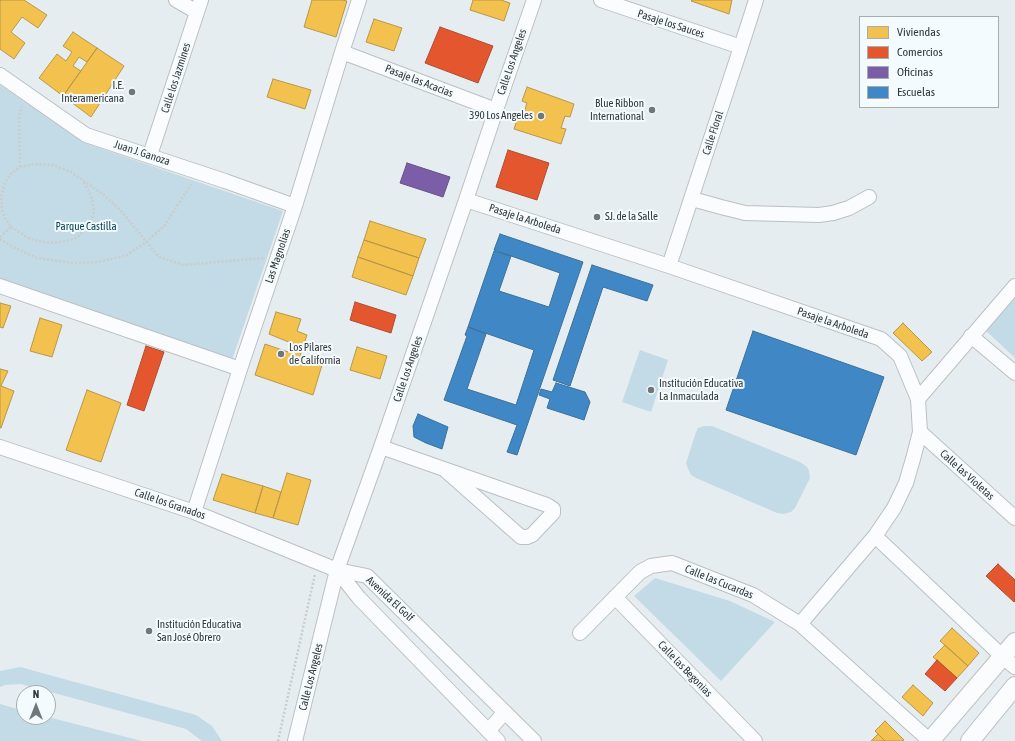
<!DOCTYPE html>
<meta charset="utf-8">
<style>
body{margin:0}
#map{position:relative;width:1015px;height:741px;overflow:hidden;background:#e6edf0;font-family:"Asap Condensed",sans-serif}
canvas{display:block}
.legend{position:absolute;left:859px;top:16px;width:140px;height:92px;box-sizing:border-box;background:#f3fbfe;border:1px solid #a6adaf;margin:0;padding:5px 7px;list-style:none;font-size:12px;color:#323739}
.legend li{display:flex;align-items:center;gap:8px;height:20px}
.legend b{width:20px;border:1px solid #a6adaf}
.north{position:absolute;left:16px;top:685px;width:40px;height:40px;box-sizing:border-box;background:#f3fbfe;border:1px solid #a6adaf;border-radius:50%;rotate:0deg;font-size:11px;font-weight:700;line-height:16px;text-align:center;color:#323739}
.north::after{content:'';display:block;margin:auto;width:14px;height:18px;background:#717779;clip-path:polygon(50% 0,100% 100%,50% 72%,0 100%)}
</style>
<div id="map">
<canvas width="1015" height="741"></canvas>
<ul class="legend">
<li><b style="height:11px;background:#f2c14e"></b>Viviendas</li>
<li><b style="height:11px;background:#e4572e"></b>Comercios</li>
<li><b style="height:11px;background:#7b5ea7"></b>Oficinas</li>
<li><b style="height:11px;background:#3f88c5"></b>Escuelas</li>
</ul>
<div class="north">N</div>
</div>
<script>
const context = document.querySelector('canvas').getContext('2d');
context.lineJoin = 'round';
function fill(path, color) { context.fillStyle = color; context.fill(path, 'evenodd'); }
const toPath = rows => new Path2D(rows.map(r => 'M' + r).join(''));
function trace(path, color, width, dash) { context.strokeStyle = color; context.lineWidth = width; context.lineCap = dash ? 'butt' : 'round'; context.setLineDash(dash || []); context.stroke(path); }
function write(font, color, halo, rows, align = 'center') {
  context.font = font + ' "Asap Condensed",sans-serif'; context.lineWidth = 4; context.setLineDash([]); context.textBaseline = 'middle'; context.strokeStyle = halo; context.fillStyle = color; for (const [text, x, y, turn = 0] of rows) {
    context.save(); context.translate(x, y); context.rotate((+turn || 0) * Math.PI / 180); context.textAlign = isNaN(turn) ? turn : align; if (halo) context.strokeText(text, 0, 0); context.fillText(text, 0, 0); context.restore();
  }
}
const green = toPath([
 [0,85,85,143,283,211,232,360,0,280],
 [1015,288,1015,358,981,326],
 [640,350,668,360,651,412,622,402],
 [704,426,712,426,800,462,807,467,809,471,810,478,795,508,791,512,784,514,777,513,696,478,691,475,688,469,686,463,696,432,698,428],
 [655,578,730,601,775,622,721,681,634,596],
 [20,667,196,715,212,726,222,741,202,741,186,729,21,684,5,685,0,687,0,671],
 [0,704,24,711,24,717,48,717,142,741,0,741]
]);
const homes = toPath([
 [1,0,24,0,47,15,38,28,22,17,11,32,25,43,14,59,0,49,0,2,1,0],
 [312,0,342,0,347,1,336,37,304,27,312,0],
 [473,0,501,0,510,3,504,21,470,10,473,0],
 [692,0,732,0,729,14,691,1,692,0],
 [374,19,402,28,394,51,366,42,374,19],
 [73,32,97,48,87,62,79,57,73,66,81,71,63,96,39,78,57,54,66,61,72,52,63,46,73,32],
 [97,48,124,66,91,117,63,96,97,48],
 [273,79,311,90,305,109,267,97,273,79],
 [527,87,574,104,570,117,565,116,561,128,566,129,561,144,514,129,519,114,523,116,527,103,522,101,527,87],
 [370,221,426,239,419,258,364,240,370,221],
 [364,240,419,258,413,276,358,257,364,240],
 [358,257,413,276,406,295,352,277,358,257],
 [0,303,11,306,3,328,0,327,0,303],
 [276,312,301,319,297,331,307,335,300,356,322,365,313,395,255,375,265,344,288,352,291,343,269,334,276,312],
 [40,318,62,325,52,357,30,351,40,318],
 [903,323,932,352,922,361,893,333,903,323],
 [357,347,387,356,380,379,350,370,357,347],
 [0,369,8,371,1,386,14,391,1,428,0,428,0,369],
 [87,390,121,403,101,462,66,450,87,390],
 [287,473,311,480,298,525,273,518,287,473],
 [222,474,263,486,255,513,213,500,222,474],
 [263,486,281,492,273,518,255,513,263,486],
 [952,628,979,653,968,666,940,641,952,628],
 [945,645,968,666,957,678,933,657,945,645],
 [913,685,933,703,923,716,902,697,913,685],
 [885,721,904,740,903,741,885,741,875,731,885,721],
 [878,734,885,741,871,741,878,734]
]);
const shops = toPath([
 [440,27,493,46,478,83,425,63,440,27],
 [508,150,549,163,537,200,496,187,508,150],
 [355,302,396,315,391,333,350,320,355,302],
 [146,346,164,352,144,411,127,405,146,346],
 [998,564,1015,580,1015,601,1014,602,986,576,998,564],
 [937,660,957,678,945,691,925,674,937,660]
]);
const offices = toPath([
 [407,163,450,177,443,197,400,183,407,163]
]);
const schools = toPath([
 [500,234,583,262,517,455,507,452,517,425,444,400,467,336,465,335,468,327,486,334,467,389,516,405,534,350,468,327,494,251,511,256,499,291,549,307,560,273,494,250,500,234],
 [592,265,653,285,647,301,603,287,570,386,553,380,592,265],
 [753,331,884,377,856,455,726,410,753,331],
 [556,383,585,392,590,402,584,420,547,408,550,399,539,395,541,389,552,392,556,383],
 [418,414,448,427,442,449,426,443,414,437,413,426,418,414]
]);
const path = toPath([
 [20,167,19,117,22,106],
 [11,227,30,239,42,242,54,243,66,241,77,238,88,227,92,219,94,210,91,195,83,181],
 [0,237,11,227,5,218,2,210,1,197,5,182,11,174,20,167,34,164,53,165,71,172,104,195,121,211,159,257,183,265,264,258],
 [0,239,11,246,37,258,73,263,99,262,127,255,146,242,164,226,192,183],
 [278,741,315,574]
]);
const minor = toPath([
 [176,0,197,12],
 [601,0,741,47],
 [342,52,496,110],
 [0,75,86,135,225,181,295,206],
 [150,155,201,0],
 [692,199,721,207,745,213,819,215,833,213,849,208,869,197],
 [466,200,669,266,881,339,900,356,918,399,920,432,913,459,906,483,894,508,875,536,800,624],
 [669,266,741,47,756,0],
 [0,286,240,369],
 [971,336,1015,373],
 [918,399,1015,286],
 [920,432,1015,518],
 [0,447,194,512,337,570,367,576,534,741],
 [381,447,547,505,553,509,553,513,532,535,527,537,521,537,444,469],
 [194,512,240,369,295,206,342,52,359,0],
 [875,536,1003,657,1015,667],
 [337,570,359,598,498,741],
 [615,597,755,741],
 [580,633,640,572,651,566,672,563,753,595,800,624,930,741],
 [488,731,505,712],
 [295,741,337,570,381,447,466,200,496,110,534,0]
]);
const major = toPath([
 [930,741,1015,642],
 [970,741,1015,686]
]);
const markers = [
 [132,92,4,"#717779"],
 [652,110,4,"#717779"],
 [541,116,4,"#717779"],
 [597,217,4,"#717779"],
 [281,354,4,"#717779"],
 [651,390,4,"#717779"],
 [149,631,4,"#717779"]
];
const streetNames = [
 ["Pasaje los Sauces",671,24,18],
 ["Calle Los Angeles",512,62,-71],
 ["Calle los Jazmines",176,78,-72],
 ["Pasaje las Acacias",419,81,21],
 ["Calle Floral",713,133,-72],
 ["Juan J. Ganoza",142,153,18],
 ["Pasaje la Arboleda",525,219,18],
 ["Las Magnolias",278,256,-71],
 ["Pasaje la Arboleda",833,323,19],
 ["Calle Los Angeles",408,369,-71],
 ["Calle las Violetas",967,475,42],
 ["Calle los Granados",170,504,19],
 ["Calle las Cucardas",719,582,22],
 ["Avenida El Golf",390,599,43],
 ["Calle las Begonias",685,669,46],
 ["Calle Los Angeles",311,677,-76]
];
const poiNames = [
 ["I.E.",124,86,"right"],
 ["Interamericana",124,99,"right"],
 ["Blue Ribbon",644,104,"right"],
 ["International",644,117,"right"],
 ["390 Los Angeles",533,116,"right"],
 ["SJ. de la Salle",605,217],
 ["Los Pilares",289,348],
 ["de California",289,361],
 ["Institución Educativa",659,384],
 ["La Inmaculada",659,397],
 ["Institución Educativa",157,625],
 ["San José Obrero",157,638]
];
const parkNames = [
 ["Parque Castilla",86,227]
];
fill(green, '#c3dbe6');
fill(homes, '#f2c14e');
trace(homes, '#b89848', 1);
fill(shops, '#e4572e');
trace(shops, '#af4d31', 1);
fill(offices, '#7b5ea7');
trace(offices, '#655286', 1);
fill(schools, '#3f88c5');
trace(schools, '#3b709b', 1);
trace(minor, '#bbc0c2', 16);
trace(major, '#bbc0c2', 20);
trace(path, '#cacccd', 2.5, [2, 2]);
trace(minor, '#fbfcfd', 14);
trace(major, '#fbfcfd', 18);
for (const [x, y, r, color] of markers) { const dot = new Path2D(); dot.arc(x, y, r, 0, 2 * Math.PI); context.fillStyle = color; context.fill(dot); trace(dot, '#f3fbfe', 1.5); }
write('11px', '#323739', '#f3fbfe', streetNames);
write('11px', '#323739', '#f3fbfe', poiNames, 'left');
write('11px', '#023f50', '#f3fbfe', parkNames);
</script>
